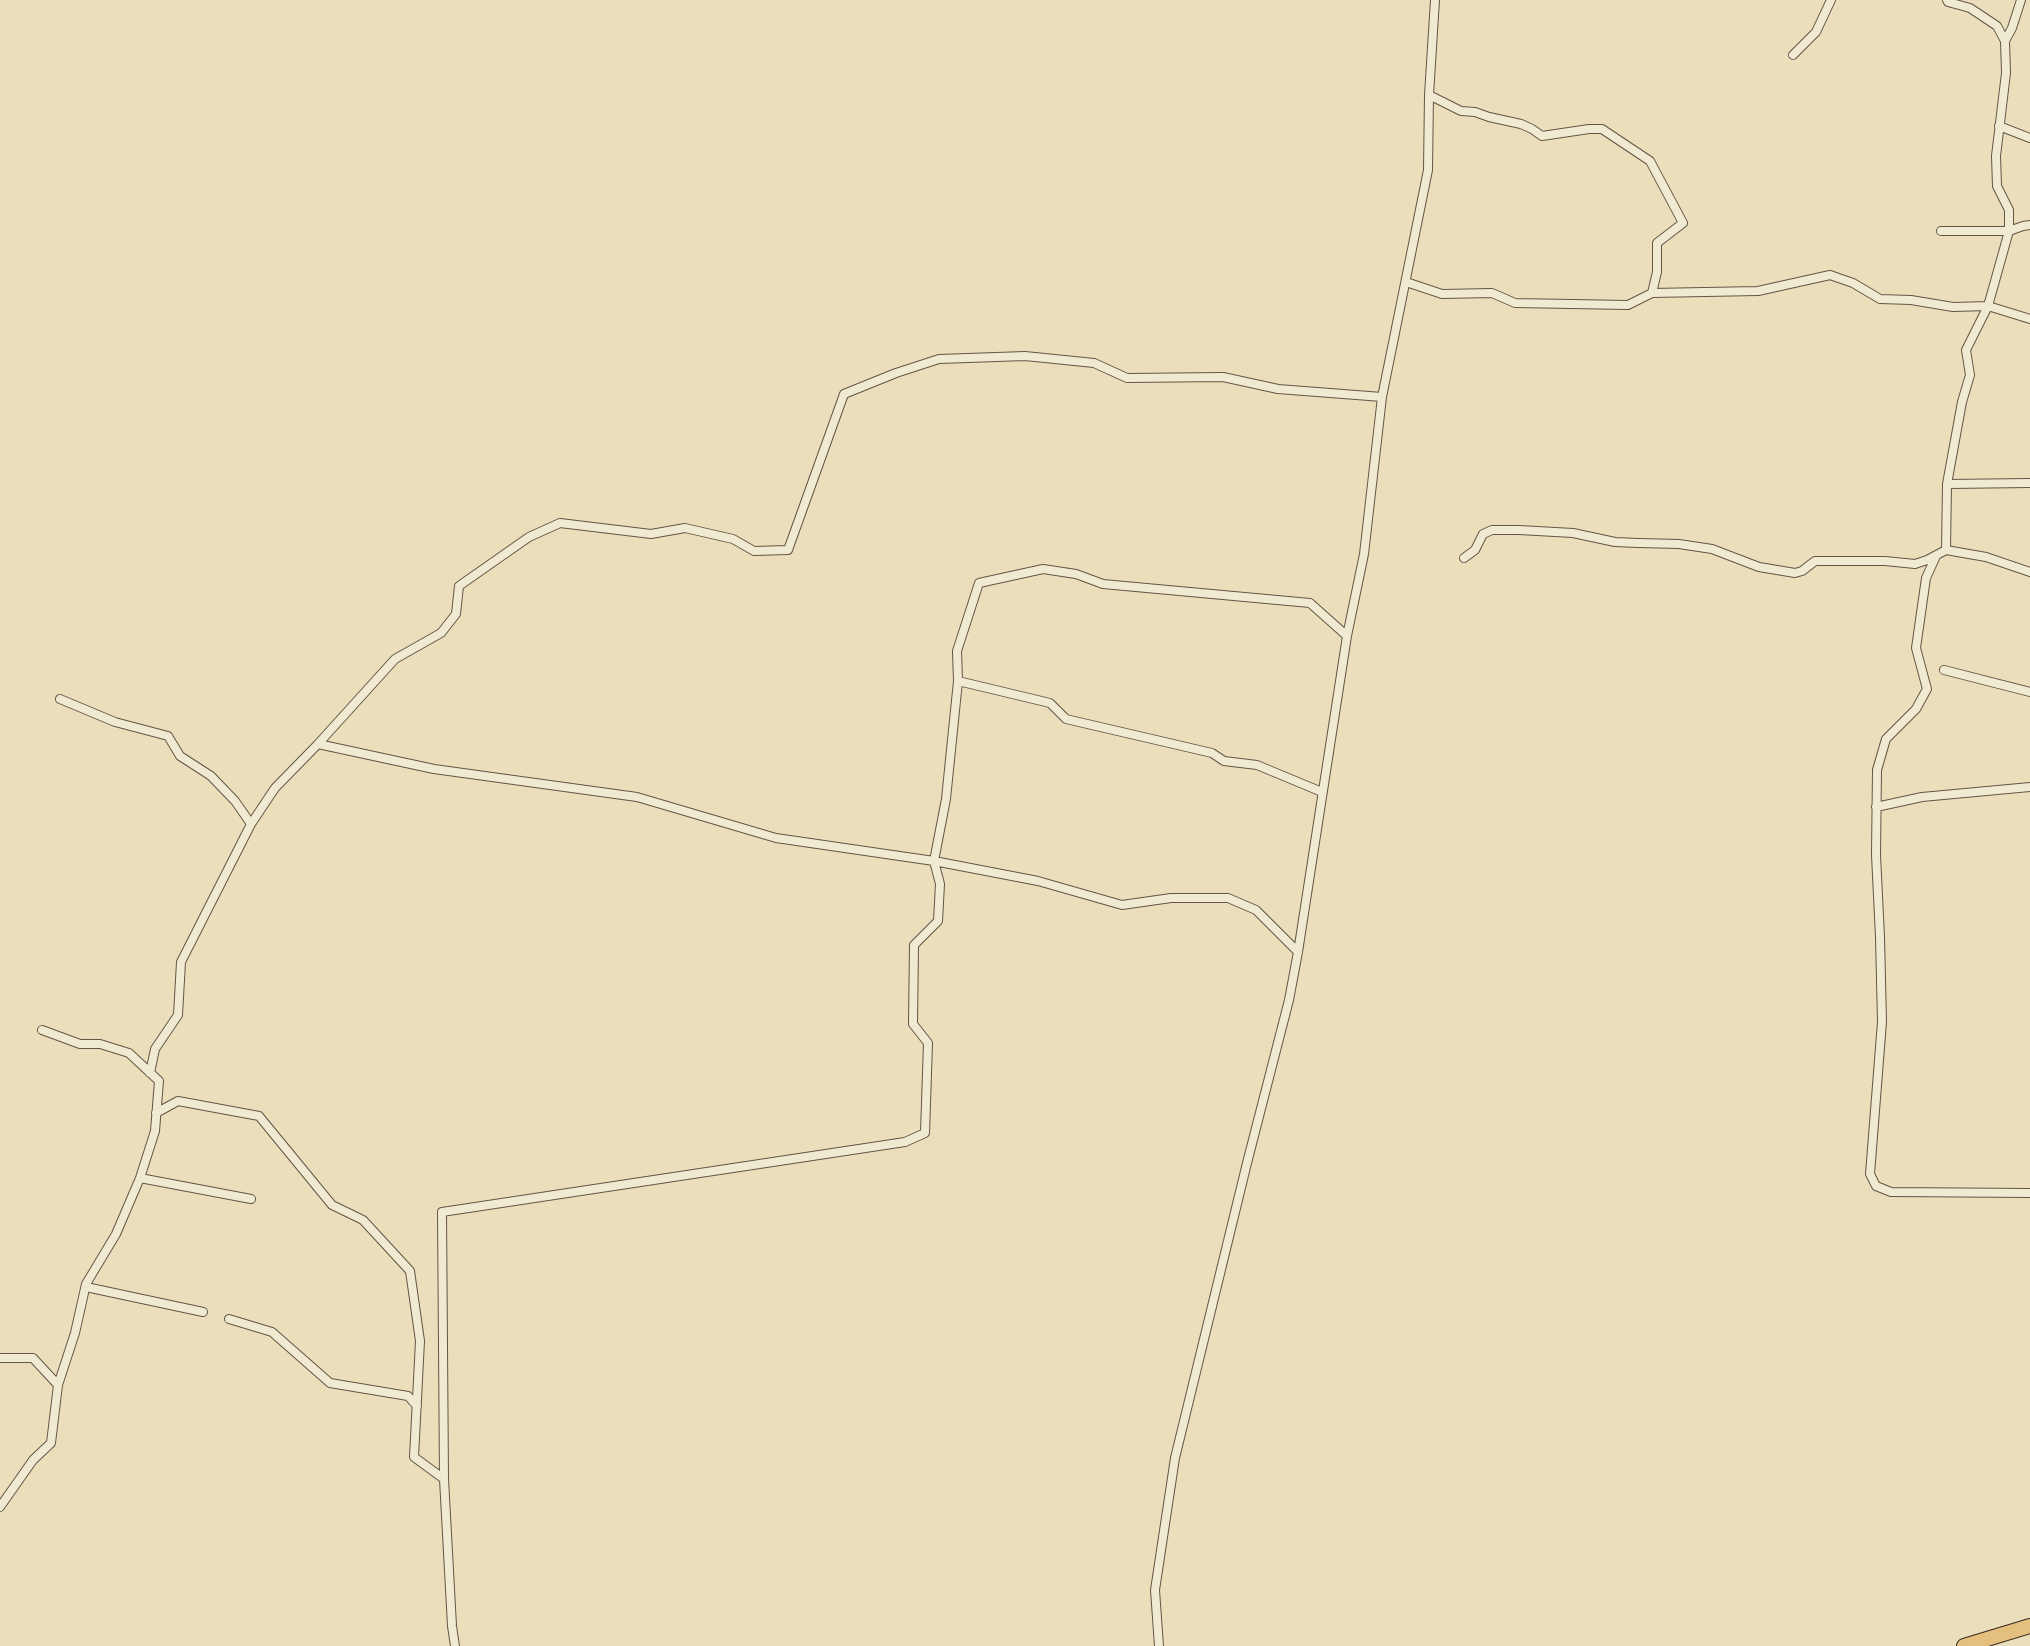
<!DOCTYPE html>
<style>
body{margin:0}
canvas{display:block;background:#eadebb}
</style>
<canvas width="2030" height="1646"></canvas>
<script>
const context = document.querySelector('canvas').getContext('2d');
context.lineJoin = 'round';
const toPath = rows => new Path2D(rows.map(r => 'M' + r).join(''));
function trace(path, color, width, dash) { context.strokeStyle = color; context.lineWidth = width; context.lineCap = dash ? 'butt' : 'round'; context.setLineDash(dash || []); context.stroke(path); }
const minor = toPath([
 [1947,0,1948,2,1970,8,1997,26,2005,41],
 [1793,55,1816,32,1831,0],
 [1429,95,1461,111,1475,112,1489,117,1521,124,1532,129,1542,136,1589,129,1602,129,1650,161,1683,223,1657,243,1657,272,1652,293],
 [1999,126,2030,138],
 [1941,231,2009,231,2023,226,2030,225],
 [1406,282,1442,294,1492,293,1515,303,1628,305,1652,293,1758,291,1830,275,1853,283,1880,299,1911,300,1953,307,1988,306,2030,319],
 [1947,484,2030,483],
 [1946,550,1947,484,1962,402,1970,375,1966,350,1988,306,2009,231,2009,210,1997,186,1996,156,2006,73,2005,41,2012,28,2021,0],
 [1936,556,1926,578,1916,648,1927,689,1916,709,1886,739,1877,770,1876,855,1880,937,1882,1022,1870,1174,1876,1186,1891,1192,2030,1193],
 [1464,558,1475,550,1483,534,1492,530,1519,530,1573,533,1615,542,1638,543,1679,544,1712,549,1759,567,1795,573,1802,571,1815,561,1885,561,1915,564,1927,560,1946,550,1986,557,2030,572],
 [1944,670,2030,692],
 [958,681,1050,703,1066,719,1212,753,1224,761,1257,765,1322,792],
 [60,699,115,722,168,736,180,756,211,776,235,801,251,824],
 [318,744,434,769,637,797,776,838,934,861,1038,881,1122,905,1171,898,1228,898,1256,910,1298,952],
 [1876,807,1922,797,2030,787],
 [150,1073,155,1049,178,1015,181,962,251,824,275,788,318,744,395,659,441,633,456,614,459,586,529,537,560,523,651,534,685,528,733,539,754,551,788,550,844,394,896,373,939,359,1025,356,1094,363,1127,378,1223,377,1278,389,1382,397],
 [156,1113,178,1101,259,1116,332,1205,363,1220,410,1271,420,1341,414,1457,444,1479],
 [140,1178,251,1199],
 [86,1287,203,1312],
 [229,1319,272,1332,330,1383,408,1396,417,1406],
 [0,1358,33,1358,58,1385],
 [0,1507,33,1460,51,1443,58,1385,75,1333,86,1284,116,1234,140,1178,155,1131,159,1081,129,1053,100,1044,80,1044,42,1030],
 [455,1646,452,1626,444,1479,442,1212,905,1142,925,1133,928,1043,913,1024,914,945,938,921,940,884,934,861,946,799,958,681,957,651,979,583,1043,569,1076,574,1103,584,1310,603,1347,636],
 [1159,1646,1155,1590,1175,1458,1247,1163,1289,1000,1298,952,1347,636,1364,554,1382,397,1428,170,1429,95,1435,0]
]);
const trunk = toPath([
 [1964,1646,2030,1626]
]);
trace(minor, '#645545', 10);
trace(trunk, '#37271e', 16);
trace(minor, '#f1ead3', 8);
trace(trunk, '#e5bf7e', 14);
</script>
